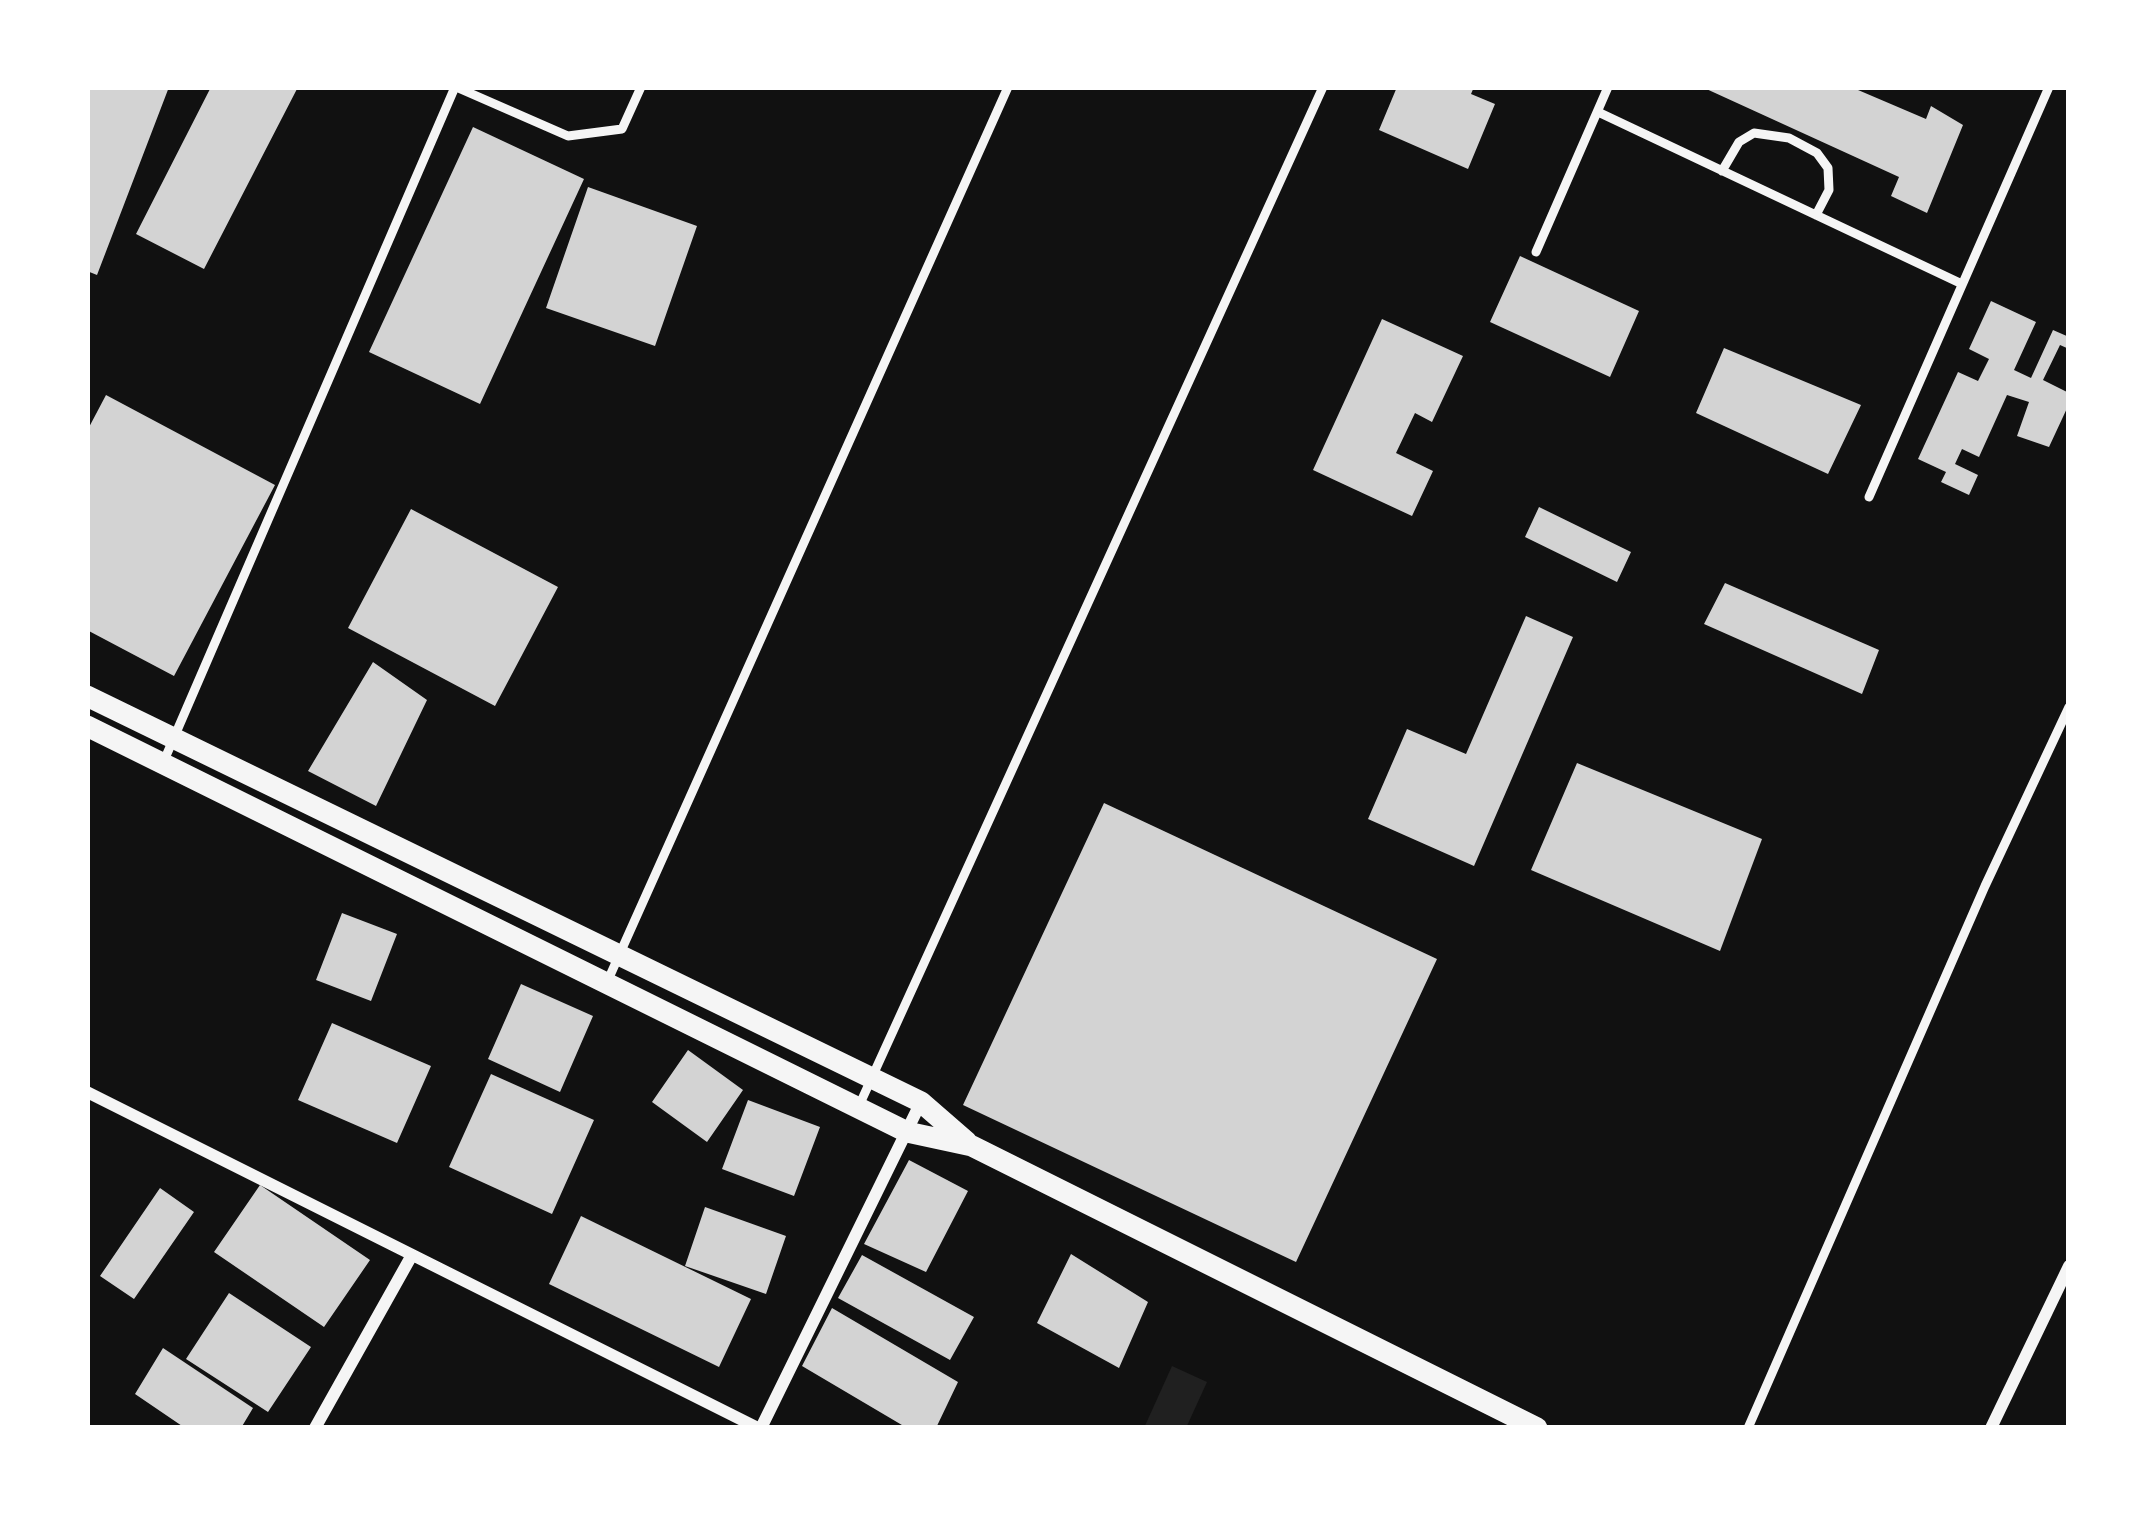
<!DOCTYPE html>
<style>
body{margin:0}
#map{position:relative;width:2156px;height:1515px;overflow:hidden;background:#111;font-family:Jost,sans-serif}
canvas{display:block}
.frame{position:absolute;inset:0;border:90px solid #fff;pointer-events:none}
</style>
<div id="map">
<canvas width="2156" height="1515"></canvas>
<div class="frame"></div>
</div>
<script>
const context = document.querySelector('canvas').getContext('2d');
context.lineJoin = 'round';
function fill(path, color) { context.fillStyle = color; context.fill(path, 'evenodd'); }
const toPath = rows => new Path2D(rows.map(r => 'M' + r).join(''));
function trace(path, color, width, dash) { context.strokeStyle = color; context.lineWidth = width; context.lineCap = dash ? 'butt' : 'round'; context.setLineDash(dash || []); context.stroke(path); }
const green = toPath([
 [1172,1366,1207,1382,1186,1428,1144,1428]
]);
const building = toPath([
 [87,87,169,87,97,275,87,271],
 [211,87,298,87,204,269,136,234],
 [1397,87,1474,87,1471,94,1495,104,1468,169,1379,130],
 [1702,87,1851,87,1926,119,1931,106,1963,125,1927,213,1891,196,1899,177],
 [473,127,584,179,480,404,369,352],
 [588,187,697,226,655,346,546,308],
 [1520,256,1639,311,1610,377,1490,322],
 [1991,301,2036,322,2014,370,2031,378,2053,330,2069,337,2069,349,2060,345,2043,380,2069,393,2069,404,2049,447,2017,436,2029,402,2007,395,1979,457,1962,449,1955,464,1978,475,1969,495,1941,482,1946,472,1918,459,1958,372,1978,381,1989,359,1969,349],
 [1382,319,1463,356,1432,422,1415,413,1396,453,1433,471,1412,516,1313,470],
 [1724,348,1861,405,1828,474,1696,413],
 [106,395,275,485,174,676,87,630,87,431],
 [1539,507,1631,552,1617,582,1525,537],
 [411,509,558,587,495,706,348,628],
 [1725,583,1879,650,1862,694,1704,624],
 [1526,616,1573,637,1474,866,1368,819,1407,729,1466,754],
 [373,662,427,700,376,806,308,771],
 [1577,763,1762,839,1720,951,1531,870],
 [1104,803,1437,959,1296,1262,963,1105],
 [342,913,397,934,371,1001,316,980],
 [521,984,593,1016,560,1092,488,1059],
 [332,1023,431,1066,397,1143,298,1100],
 [688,1050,743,1090,707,1142,652,1102],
 [491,1074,594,1120,552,1214,449,1167],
 [748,1100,820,1127,794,1196,722,1169],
 [909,1160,968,1191,926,1272,864,1244],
 [260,1185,370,1260,324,1327,214,1252],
 [160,1188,194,1212,134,1299,100,1276],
 [705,1207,786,1236,766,1294,685,1266],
 [581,1216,751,1299,719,1367,549,1284],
 [1071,1254,1148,1302,1119,1368,1037,1323],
 [862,1255,974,1317,950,1360,838,1298],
 [229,1293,311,1347,268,1412,186,1359],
 [832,1308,958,1382,936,1428,907,1428,802,1366],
 [163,1348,253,1408,241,1428,185,1428,135,1394]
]);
const service = toPath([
 [456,87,568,136,622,129,641,87],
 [1598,112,1962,284],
 [1722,171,1739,142,1754,133,1789,138,1817,153,1828,168,1829,190,1816,215],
 [1536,252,1608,87],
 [1869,497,2049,87],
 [163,763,455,87],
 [608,980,1008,87],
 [858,1108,1323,87],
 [1748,1428,1985,886,2069,707]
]);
const minor = toPath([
 [87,1092,758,1428],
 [315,1428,412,1255],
 [761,1428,921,1102],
 [1991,1428,2069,1266]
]);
const tertiary = toPath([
 [87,696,921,1102,967,1142],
 [87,726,907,1132,972,1146,1537,1428]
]);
fill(green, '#202020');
fill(building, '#d3d3d3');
trace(service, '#f5f5f5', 9);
trace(minor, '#f5f5f5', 12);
trace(tertiary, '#f5f5f5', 21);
</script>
